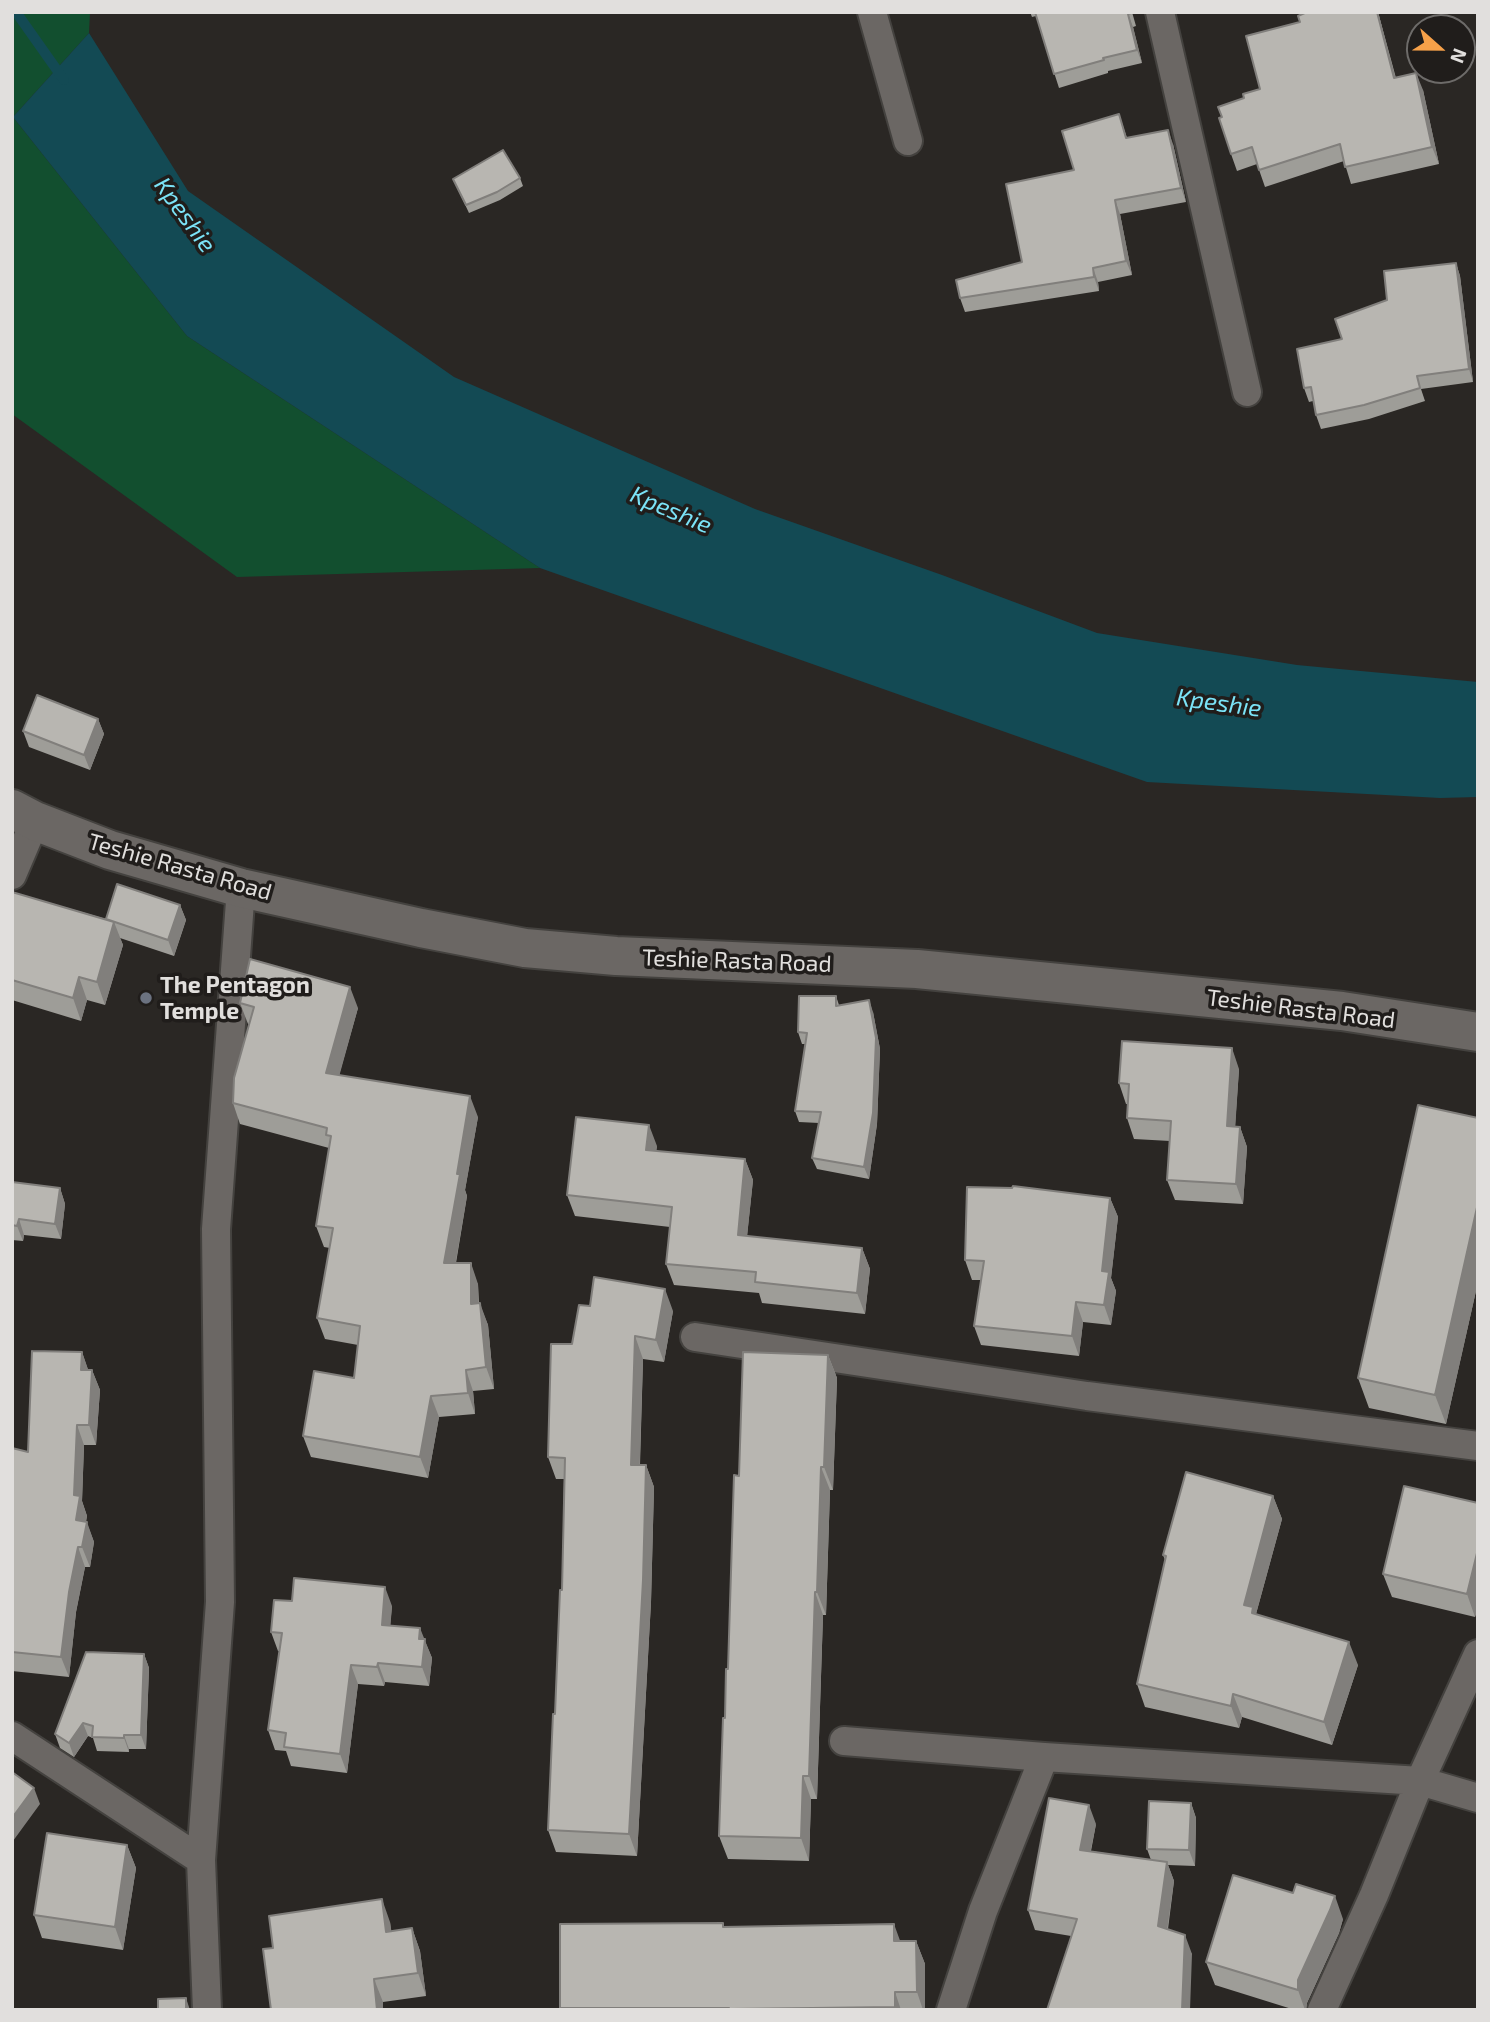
<!DOCTYPE html>
<style>
body{margin:0}
#map{position:relative;width:1490px;height:2022px;overflow:hidden;background:#2a2724;font-family:"Exo 2",sans-serif}
canvas{display:block}
.frame{position:absolute;inset:0;border:14px solid #e1dfdd;pointer-events:none}
.north{position:absolute;left:1406px;top:14px;width:70px;height:70px;box-sizing:border-box;background:#201d1b;border:2px solid #6d6b69;border-radius:50%;rotate:111deg;font-size:19px;font-weight:700;line-height:28px;text-align:center;color:#e1dfdd}
.north::after{content:'';display:block;margin:auto;width:24px;height:32px;background:#f7a149;clip-path:polygon(50% 0,100% 100%,50% 72%,0 100%)}
</style>
<div id="map">
<canvas width="1490" height="2022"></canvas>
<div class="frame"></div>
<div class="north">N</div>
</div>
<script>
const context = document.querySelector('canvas').getContext('2d');
context.lineJoin = 'round';
function fill(path, color) { context.fillStyle = color; context.fill(path, 'evenodd'); }
const toPath = rows => new Path2D(rows.map(r => 'M' + r).join(''));
function trace(path, color, width, dash) { context.strokeStyle = color; context.lineWidth = width; context.lineCap = dash ? 'butt' : 'round'; context.setLineDash(dash || []); context.stroke(path); }
function write(font, color, halo, rows, align = 'center') {
  context.font = font + ' "Exo 2",sans-serif'; context.lineWidth = 7; context.setLineDash([]); context.textBaseline = 'middle'; context.strokeStyle = halo; context.fillStyle = color; for (const [text, x, y, turn = 0] of rows) {
    context.save(); context.translate(x, y); context.rotate((+turn || 0) * Math.PI / 180); context.textAlign = isNaN(turn) ? turn : align; if (halo) context.strokeText(text, 0, 0); context.fillText(text, 0, 0); context.restore();
  }
}
const green = toPath([
 [12,12,90,12,89,33,13,117,187,336,540,568,237,577,12,414]
]);
const water = toPath([
 [89,33,188,191,454,377,755,509,942,575,1097,633,1297,665,1478,682,1478,797,1440,798,1147,782,540,568,187,336,13,117]
]);
const stream = toPath([
 [16,12,64,80]
]);
const minor = toPath([
 [872,12,908,141],
 [1160,12,1247,392],
 [12,875,35,821],
 [695,1337,1087,1396,1478,1446],
 [12,1736,201,1860],
 [844,1741,1044,1757,1420,1781,1478,1798],
 [207,2010,201,1860,220,1602,216,1229,241,888],
 [951,2010,983,1911,1044,1757],
 [1322,2010,1374,1895,1420,1781,1478,1654]
]);
const secondary = toPath([
 [12,809,35,821,110,850,241,888,421,928,525,948,616,956,917,969,1342,1011,1478,1032]
]);
const wall = toPath([
 [1030,12,1132,12,1136,26,1133,27,1142,63,1108,71,1108,73,1059,88,1036,16,1032,17],
 [1307,12,1378,12,1396,78,1423,90,1439,164,1351,184,1344,161,1265,187,1257,164,1237,171,1231,154,1222,117,1244,98,1260,89,1300,22],
 [1119,114,1127,138,1173,144,1186,202,1120,214,1132,275,1098,282,1099,291,965,312,960,298,1022,262,1074,170],
 [520,178,523,186,500,200,469,213,453,179],
 [1456,263,1460,276,1473,382,1421,389,1425,401,1369,419,1321,429,1316,415,1313,401,1309,402,1304,388,1342,339,1387,300],
 [98,719,104,734,90,770,29,747,23,731],
 [12,892,106,919,180,905,186,920,174,956,120,938,123,945,105,1005,87,1000,81,1021,12,1000],
 [836,996,839,1005,873,1012,880,1049,877,1124,869,1179,817,1169,812,1158,819,1123,799,1122,795,1111,806,1044,802,1044,798,1032],
 [240,1003,358,1008,339,1075,478,1117,465,1190,467,1196,456,1263,478,1284,479,1303,488,1325,494,1389,473,1391,475,1414,439,1417,428,1478,311,1457,303,1436,354,1378,358,1345,325,1339,317,1318,330,1248,324,1247,316,1226,329,1148,240,1124,233,1103,249,1024,248,1024],
 [1239,1069,1235,1126,1240,1127,1247,1147,1243,1204,1175,1200,1167,1180,1170,1141,1134,1139,1127,1118,1127,1104,1126,1104,1119,1083],
 [1478,1118,1478,1282,1446,1424,1369,1408,1358,1378],
 [657,1146,656,1151,745,1159,753,1180,747,1236,862,1248,870,1269,865,1314,762,1303,759,1293,674,1285,666,1264,670,1227,575,1216,567,1195],
 [12,1182,60,1188,65,1204,61,1239,24,1235,23,1241,12,1240],
 [1110,1198,1118,1217,1111,1278,1116,1291,1111,1325,1083,1322,1079,1356,981,1345,974,1326,981,1280,972,1280,965,1260],
 [590,1306,673,1311,664,1362,643,1359,640,1465,646,1465,654,1487,651,1602,637,1856,556,1852,548,1830,562,1590,564,1479,556,1479,548,1457,572,1344],
 [82,1352,88,1370,92,1370,100,1390,96,1445,84,1445,82,1501,87,1516,86,1521,94,1542,90,1567,85,1567,76,1612,69,1677,12,1671,12,1448,28,1452],
 [828,1355,837,1378,833,1490,830,1490,826,1615,823,1615,817,1799,811,1799,809,1861,728,1859,719,1836,725,1718,739,1476],
 [1273,1496,1282,1519,1256,1614,1358,1665,1332,1745,1242,1717,1239,1728,1145,1707,1137,1684,1165,1560,1163,1555],
 [1478,1503,1478,1607,1475,1617,1392,1597,1383,1574],
 [392,1606,390,1626,424,1639,432,1658,429,1686,385,1682,384,1686,358,1684,347,1773,291,1766,286,1751,275,1750,268,1730,280,1651,278,1651,271,1632],
 [144,1654,149,1668,146,1749,129,1749,129,1752,97,1751,93,1738,88,1736,74,1757,60,1748,55,1734],
 [1191,1803,1196,1818,1195,1866,1168,1865,1174,1881,1168,1929,1192,1954,1071,1936,1035,1930,1028,1910,1096,1824,1091,1851,1151,1860,1147,1849],
 [127,1845,136,1868,123,1950,42,1938,34,1915],
 [1343,1919,1339,1933,1307,2003,1306,2010,1295,2010,1215,1985,1206,1962],
 [390,1922,391,1931,412,1928,420,1951,426,1996,383,2002,383,2010,271,2010,273,1948],
 [724,1927,900,1941,916,1941,925,1964,925,2010,560,2010,560,2008]
]);
const shadedWall = toPath([
 [1377,12,1378,12,1400,95,1394,78],
 [1128,14,1133,27,1142,63,1137,50],
 [1416,73,1423,90,1439,164,1432,147],
 [1168,130,1173,144,1186,202,1181,188],
 [1115,200,1120,214,1132,275,1126,261],
 [1456,263,1460,276,1473,382,1469,369],
 [1093,268,1098,282,1099,291,1094,277],
 [98,719,104,734,90,770,84,755],
 [180,905,186,920,174,956,168,940],
 [114,922,123,945,105,1005,97,982],
 [79,977,87,1000,81,1021,73,998],
 [350,987,358,1008,334,1095,326,1073],
 [869,1000,873,1012,880,1049,877,1124,869,1179,864,1167],
 [1232,1048,1239,1069,1234,1146,1227,1126],
 [470,1096,478,1117,465,1190,467,1196,452,1284,444,1263,457,1174],
 [649,1125,657,1146,654,1171,646,1150],
 [1240,1127,1247,1147,1243,1204,1236,1184],
 [745,1159,753,1180,745,1256,738,1235],
 [60,1188,65,1204,61,1239,55,1224],
 [1110,1198,1118,1217,1111,1278,1116,1291,1111,1325,1104,1305,1102,1271],
 [1478,1203,1478,1282,1446,1424,1435,1395],
 [19,1219,24,1235,23,1241,17,1226],
 [862,1248,870,1269,865,1314,857,1293],
 [471,1263,478,1284,479,1325,471,1304],
 [665,1289,673,1311,664,1362,656,1340],
 [1076,1302,1083,1322,1079,1356,1072,1336],
 [480,1303,488,1325,494,1389,486,1367],
 [635,1336,643,1359,639,1487,631,1465],
 [82,1352,89,1372,81,1370],
 [828,1355,837,1378,833,1490,824,1467],
 [92,1370,100,1390,96,1445,89,1425],
 [466,1370,473,1391,475,1414,468,1393],
 [431,1396,439,1417,428,1478,420,1457],
 [77,1425,84,1445,82,1501,87,1516,83,1540,76,1520,74,1495],
 [646,1465,654,1487,651,1602,637,1856,629,1834],
 [821,1467,830,1490,826,1615,817,1592],
 [1273,1496,1282,1519,1256,1614,1261,1630,1244,1605],
 [87,1522,94,1542,90,1567,82,1547],
 [78,1547,85,1567,76,1612,69,1677,61,1657,69,1592],
 [1478,1549,1478,1607,1475,1617,1467,1594],
 [385,1587,392,1606,389,1644,382,1625],
 [815,1592,823,1615,817,1799,809,1776],
 [420,1628,432,1658,429,1686,422,1667,419,1639],
 [1349,1642,1358,1665,1332,1745,1324,1722],
 [144,1654,149,1668,146,1749,141,1735],
 [378,1663,385,1682,384,1686,377,1667],
 [351,1665,358,1684,347,1773,340,1754],
 [1233,1694,1242,1717,1239,1728,1231,1706],
 [83,1723,88,1736,74,1757,69,1743],
 [124,1735,129,1749,129,1752,124,1738],
 [803,1776,811,1799,809,1861,801,1838],
 [34,1788,40,1804,13,1841,12,1818],
 [1191,1803,1196,1818,1195,1866,1189,1850],
 [1089,1805,1096,1824,1087,1869,1080,1850],
 [127,1845,136,1868,123,1950,115,1927],
 [1167,1862,1174,1881,1165,1945,1158,1926],
 [1335,1896,1343,1919,1339,1933,1307,2003,1306,2010,1305,2010,1298,1990,1298,1980],
 [382,1899,390,1922,395,1955,386,1932],
 [894,1924,902,1946,894,1941],
 [412,1928,420,1951,426,1996,418,1973],
 [1185,1935,1192,1954,1190,2010,1182,2010],
 [916,1941,925,1964,925,2010,923,2010,917,1992],
 [374,1979,383,2002,383,2010,377,2010],
 [895,1992,901,2010,896,2010,895,2007],
 [186,1998,190,2010,186,2010]
]);
const building = toPath([
 [1035,12,1131,12,1131,13,1128,14,1137,50,1103,58,1104,60,1054,74,1035,12],
 [1307,12,1377,12,1394,78,1416,73,1432,147,1345,167,1340,144,1259,170,1252,147,1231,154,1219,118,1222,117,1218,107,1244,98,1243,94,1260,89,1246,36,1300,22,1298,16,1307,12],
 [1119,114,1126,138,1168,130,1181,188,1115,200,1126,261,1093,268,1094,277,960,298,956,280,1022,262,1006,184,1074,170,1062,131,1119,114],
 [503,150,520,178,497,192,466,205,453,179,503,150],
 [1456,263,1469,369,1417,376,1420,388,1364,405,1316,415,1311,387,1304,388,1297,349,1342,339,1335,319,1387,300,1384,271,1456,263],
 [37,695,98,719,84,755,23,731,37,695],
 [117,884,180,905,168,940,106,919,117,884],
 [12,892,114,922,97,982,79,977,73,998,12,980,12,892],
 [250,959,350,987,326,1073,470,1096,457,1174,460,1174,444,1263,471,1263,471,1304,480,1303,486,1367,466,1370,468,1393,431,1396,420,1457,303,1436,314,1371,354,1378,360,1326,317,1318,333,1228,316,1226,331,1136,326,1135,327,1128,233,1103,234,1078,254,1007,240,1003,250,959],
 [799,996,836,996,836,1006,869,1000,876,1038,873,1113,864,1167,812,1158,821,1112,795,1111,807,1033,798,1032,799,996],
 [1122,1041,1232,1048,1227,1126,1240,1127,1236,1184,1167,1180,1171,1121,1127,1118,1129,1084,1119,1083,1122,1041],
 [1418,1105,1478,1118,1478,1203,1435,1395,1358,1378,1418,1105],
 [576,1117,649,1125,646,1150,745,1159,738,1235,862,1248,857,1293,755,1282,756,1272,666,1264,672,1207,567,1195,576,1117],
 [12,1182,60,1188,55,1224,19,1219,17,1226,12,1225,12,1182],
 [1013,1186,1110,1198,1102,1271,1109,1272,1104,1305,1076,1302,1072,1336,974,1326,984,1261,965,1260,967,1187,1012,1188,1013,1186],
 [594,1277,665,1289,656,1340,635,1336,631,1465,646,1465,643,1580,629,1834,548,1830,553,1714,555,1714,560,1590,562,1590,565,1458,548,1457,551,1344,572,1344,579,1305,590,1306,594,1277],
 [32,1351,82,1352,81,1370,92,1370,89,1425,77,1425,74,1495,80,1496,76,1520,87,1522,82,1547,78,1547,69,1592,61,1657,12,1652,12,1448,28,1452,32,1351],
 [743,1352,828,1355,824,1467,821,1467,817,1592,815,1592,809,1776,803,1776,801,1838,719,1836,723,1718,725,1718,726,1669,728,1669,734,1475,739,1476,743,1352],
 [1186,1472,1273,1496,1244,1605,1253,1607,1252,1613,1349,1642,1324,1722,1233,1694,1231,1706,1137,1684,1166,1556,1163,1555,1186,1472],
 [1404,1486,1478,1503,1478,1549,1467,1594,1383,1574,1404,1486],
 [294,1578,385,1587,382,1625,420,1628,419,1639,425,1639,422,1667,378,1663,377,1667,351,1665,340,1754,284,1747,286,1733,268,1730,282,1633,271,1632,274,1600,292,1601,294,1578],
 [86,1652,144,1654,141,1735,124,1735,124,1738,92,1737,93,1726,83,1723,69,1743,55,1734,86,1652],
 [12,1772,34,1788,12,1818,12,1772],
 [1049,1798,1089,1805,1080,1850,1167,1862,1158,1926,1185,1935,1182,2010,1047,2010,1077,1919,1028,1910,1049,1798],
 [1149,1801,1191,1803,1189,1850,1147,1849,1149,1801],
 [47,1833,127,1845,115,1927,34,1915,47,1833],
 [1233,1875,1293,1893,1296,1884,1335,1896,1330,1910,1298,1980,1298,1990,1206,1962,1233,1875],
 [382,1899,386,1932,412,1928,418,1973,374,1979,377,2010,271,2010,263,1949,273,1948,269,1916,382,1899],
 [723,1923,723,1927,894,1924,894,1941,916,1941,917,1992,895,1992,895,2007,729,2009,729,2008,560,2008,560,1924,723,1923],
 [186,1998,186,2010,158,2010,158,1999,186,1998]
]);
const markers = [
 [146,998,7,"#6b7280"]
];
const streetNames = [
 ["Teshie Rasta Road",180,867,16],
 ["Teshie Rasta Road",737,961,2],
 ["Teshie Rasta Road",1301,1009,7]
];
const poiNames = [
 ["The Pentagon",160,985],
 ["Temple",160,1011]
];
const waterNames = [
 ["Kpeshie",185,215,54],
 ["Kpeshie",671,510,23],
 ["Kpeshie",1219,703,8]
];
fill(green, '#124f2f');
fill(water, '#134a54');
trace(stream, '#134a54', 10);
trace(minor, '#44423f', 32);
trace(secondary, '#44423f', 42);
trace(minor, '#6b6764', 28);
trace(secondary, '#6b6764', 38);
fill(wall, '#9e9d98');
fill(shadedWall, '#817f7c');
fill(building, '#b8b6b1');
trace(building, '#817f7c', 2);
for (const [x, y, r, color] of markers) { const dot = new Path2D(); dot.arc(x, y, r, 0, 2 * Math.PI); context.fillStyle = color; context.fill(dot); trace(dot, '#201d1b', 2.5); }
write('23px', '#e1dfdd', '#201d1b', streetNames);
write('bold 23px', '#e1dfdd', '#201d1b', poiNames, 'left');
write('italic 24px', '#7be3f7', '#201d1b', waterNames);
</script>
